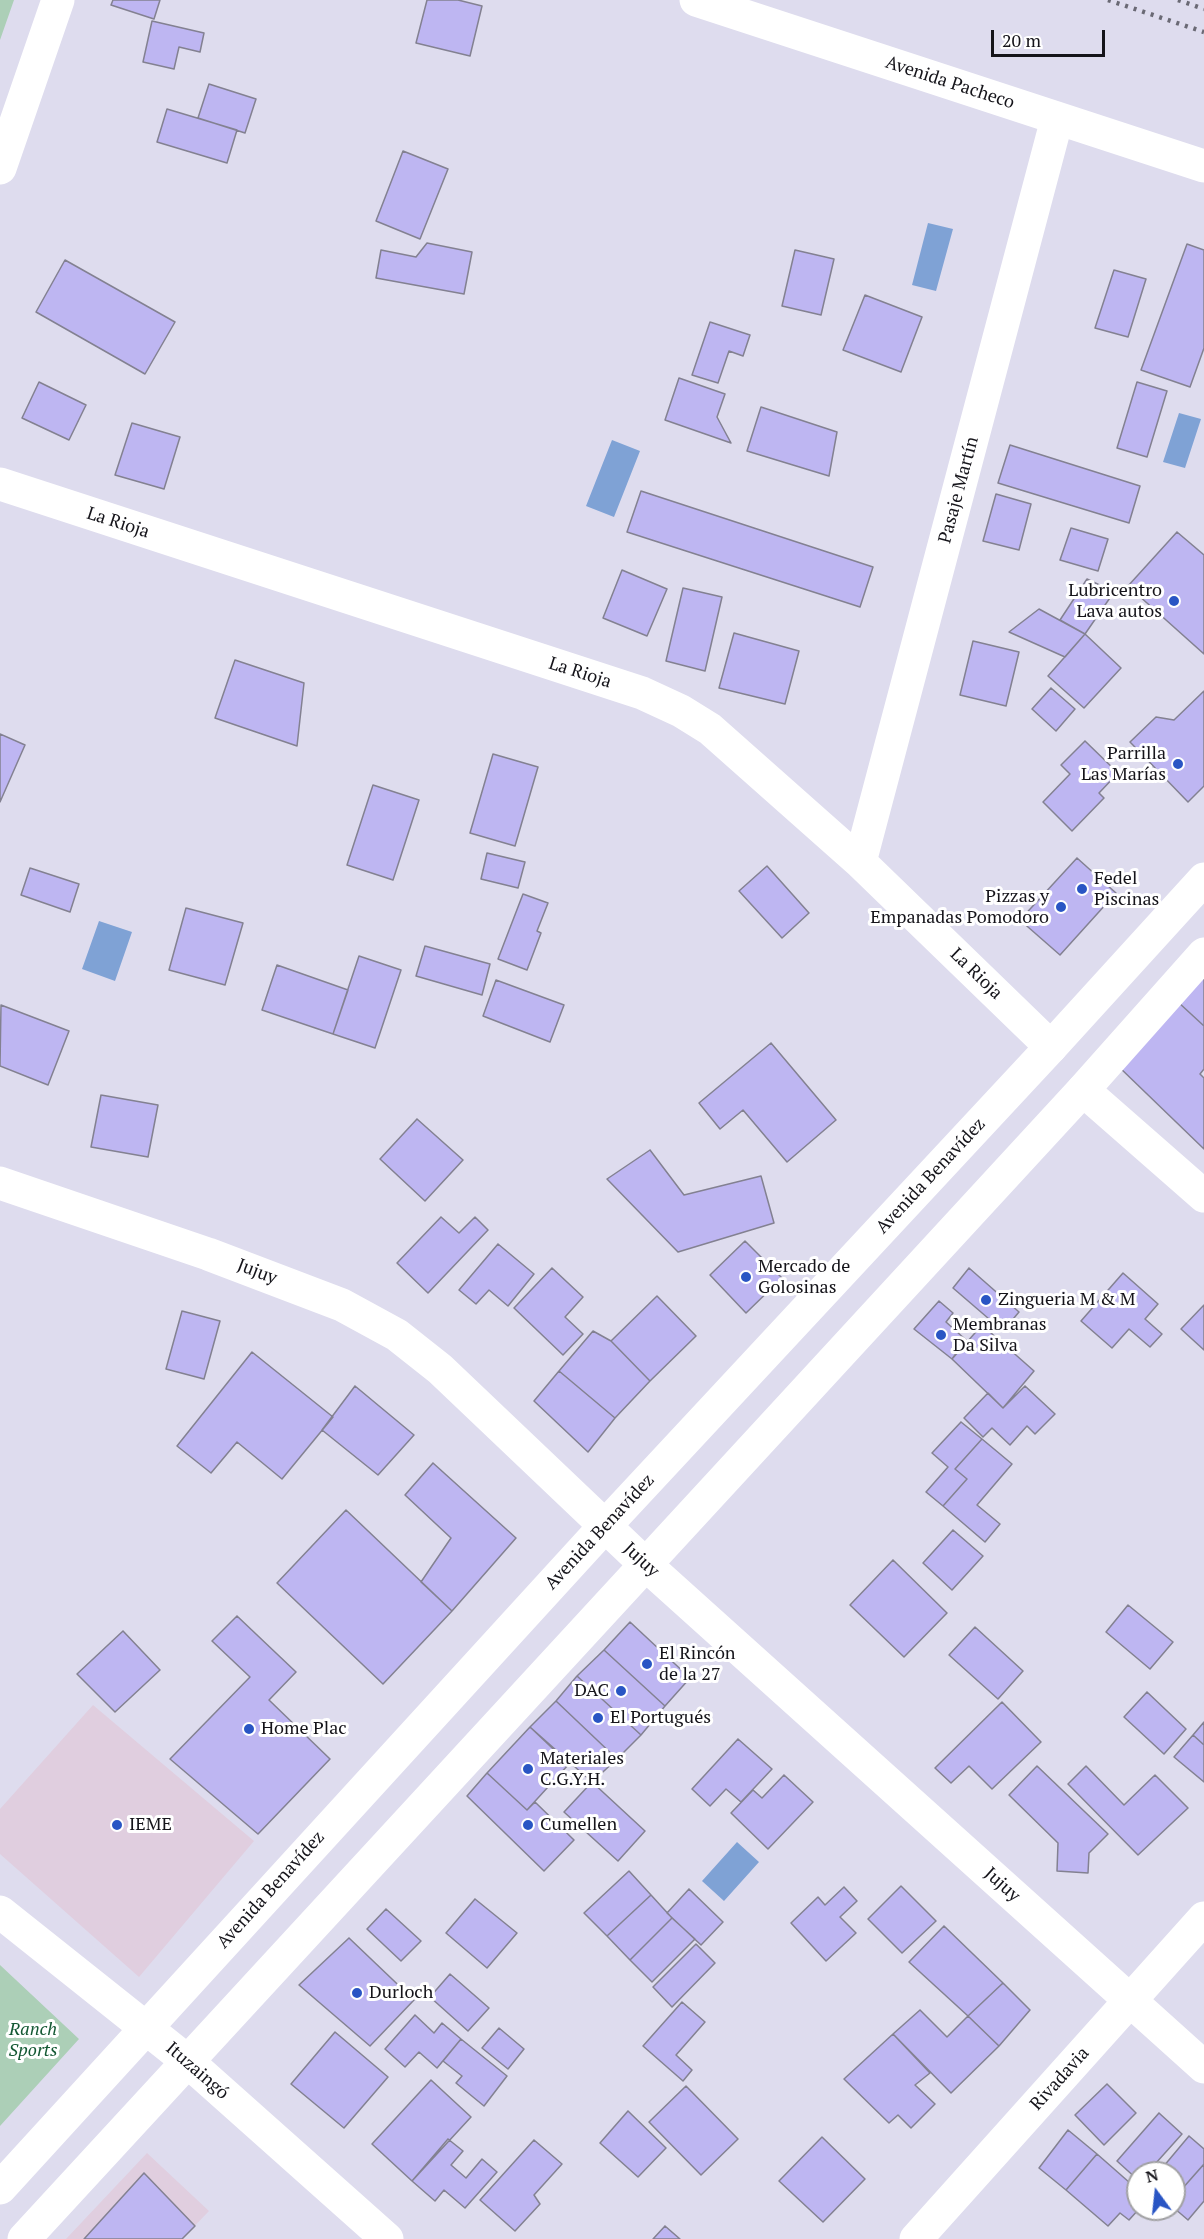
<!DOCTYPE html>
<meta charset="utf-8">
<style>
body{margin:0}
#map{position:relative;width:1204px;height:2239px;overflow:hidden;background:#dedcee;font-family:"PT Serif",serif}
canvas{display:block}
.north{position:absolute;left:1126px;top:2161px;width:60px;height:60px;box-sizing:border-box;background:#fff;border:2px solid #a1a1a3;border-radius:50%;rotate:345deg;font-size:16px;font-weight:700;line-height:24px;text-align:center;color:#15141a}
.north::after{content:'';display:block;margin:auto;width:21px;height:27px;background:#2955c4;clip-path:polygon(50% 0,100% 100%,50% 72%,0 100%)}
.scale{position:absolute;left:991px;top:30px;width:114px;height:27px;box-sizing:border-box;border:3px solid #15141a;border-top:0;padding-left:8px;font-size:18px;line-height:21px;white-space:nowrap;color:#15141a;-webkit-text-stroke:4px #fff;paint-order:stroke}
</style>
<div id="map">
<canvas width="1204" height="2239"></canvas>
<div class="north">N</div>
<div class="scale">20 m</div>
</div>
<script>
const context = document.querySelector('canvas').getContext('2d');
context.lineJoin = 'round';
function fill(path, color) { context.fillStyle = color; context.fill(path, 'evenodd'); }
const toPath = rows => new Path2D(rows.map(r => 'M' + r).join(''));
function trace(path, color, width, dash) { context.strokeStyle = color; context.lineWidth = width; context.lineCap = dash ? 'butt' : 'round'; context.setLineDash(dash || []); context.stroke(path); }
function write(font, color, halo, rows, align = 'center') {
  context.font = font + ' "PT Serif",serif'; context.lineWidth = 6; context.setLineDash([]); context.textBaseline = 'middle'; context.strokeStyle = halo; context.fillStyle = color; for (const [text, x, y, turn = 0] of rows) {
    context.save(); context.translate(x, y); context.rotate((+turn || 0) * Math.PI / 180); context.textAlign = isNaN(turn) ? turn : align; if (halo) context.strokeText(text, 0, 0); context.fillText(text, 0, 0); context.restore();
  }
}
const education = toPath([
 [93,1705,254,1841,139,1977,0,1854,0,1809],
 [147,2153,209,2211,182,2239,66,2239]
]);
const green = toPath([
 [0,0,14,0,0,40],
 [0,1965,79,2039,0,2126]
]);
const water = toPath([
 [928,223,953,229,936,291,912,285],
 [1179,413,1201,419,1185,468,1163,462],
 [612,440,640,451,614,517,586,506],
 [99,921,132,932,115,981,82,969],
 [737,1842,759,1862,724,1901,702,1881]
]);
const building = toPath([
 [113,0,160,0,154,19,111,5,113,0],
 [427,0,458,0,482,6,470,56,416,43,427,0],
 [152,21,204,33,200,52,179,47,174,69,143,62,152,21],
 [209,84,256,99,245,133,198,118,209,84],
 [167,109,237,130,227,163,157,142,167,109],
 [403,151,448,169,420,239,376,221,403,151],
 [427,243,472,252,464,294,376,278,381,250,416,257,427,243],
 [1187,244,1204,250,1204,348,1190,387,1141,370,1187,244],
 [795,250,834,259,821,315,782,306,795,250],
 [65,260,175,322,145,374,36,312,65,260],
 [1114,270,1146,279,1128,337,1095,328,1114,270],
 [865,295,922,317,901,372,843,350,865,295],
 [710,322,750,335,743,356,729,351,718,383,692,375,710,322],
 [679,378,725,394,717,417,731,443,665,420,679,378],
 [39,382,86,405,69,440,22,418,39,382],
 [1137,382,1167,391,1147,457,1117,448,1137,382],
 [761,407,837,432,829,476,747,451,761,407],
 [132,423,180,437,164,489,115,475,132,423],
 [1010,445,1140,486,1129,523,998,483,1010,445],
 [641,491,873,567,860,607,627,532,641,491],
 [996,494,1031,504,1019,550,983,541,996,494],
 [1071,528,1108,539,1098,571,1060,560,1071,528],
 [1177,532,1204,555,1204,654,1128,586,1177,532],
 [622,570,667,589,647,636,603,618,622,570],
 [1087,579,1114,592,1085,634,1060,620,1087,579],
 [683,588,722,597,705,671,666,661,683,588],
 [1039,609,1085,634,1065,657,1009,632,1039,609],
 [734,633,799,651,785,704,719,688,734,633],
 [1085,634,1121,668,1084,708,1048,676,1085,634],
 [973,641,1019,652,1006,706,960,695,973,641],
 [235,660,304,683,297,746,215,718,235,660],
 [1051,688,1075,709,1056,731,1032,709,1051,688],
 [1204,691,1204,786,1188,802,1130,742,1156,717,1174,720,1204,691],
 [0,734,25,745,0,802,0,734],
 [1085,741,1118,773,1099,793,1104,798,1072,831,1043,802,1070,774,1061,765,1085,741],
 [493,754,538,767,515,846,470,833,493,754],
 [373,785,419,800,393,880,347,865,373,785],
 [487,853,525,862,518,888,481,879,487,853],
 [1077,858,1116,893,1060,955,1020,920,1077,858],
 [767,866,809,913,782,938,739,891,767,866],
 [30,868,79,884,70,912,21,895,30,868],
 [523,894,548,903,537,931,541,933,527,970,498,959,523,894],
 [186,908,243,923,225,985,169,970,186,908],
 [425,946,490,964,482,995,416,976,425,946],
 [359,956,401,970,375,1048,333,1034,359,956],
 [277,965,348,990,333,1034,262,1010,277,965],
 [1204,976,1204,1026,1178,1002,1204,976],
 [496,980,564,1005,550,1042,483,1016,496,980],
 [1178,1002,1204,1026,1204,1069,1200,1074,1204,1078,1204,1149,1117,1065,1178,1002],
 [1,1005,69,1031,48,1085,0,1066,1,1005],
 [771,1043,836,1120,787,1162,743,1110,720,1129,699,1103,771,1043],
 [101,1095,158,1105,148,1157,91,1147,101,1095],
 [417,1119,463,1160,425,1201,380,1159,417,1119],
 [650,1150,684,1195,761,1176,774,1223,678,1252,607,1179,650,1150],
 [441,1217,459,1233,475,1217,488,1230,428,1293,397,1263,441,1217],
 [745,1241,782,1278,746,1313,710,1275,745,1241],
 [498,1244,534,1274,508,1306,489,1290,476,1304,459,1290,498,1244],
 [552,1268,583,1297,565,1317,583,1334,563,1355,514,1308,552,1268],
 [969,1268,1019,1312,1003,1331,953,1288,969,1268],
 [1123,1273,1158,1304,1145,1319,1162,1334,1150,1347,1129,1329,1112,1348,1081,1321,1123,1273],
 [657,1296,696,1336,650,1381,611,1341,657,1296],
 [939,1301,953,1313,946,1322,966,1340,952,1359,914,1329,939,1301],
 [1204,1305,1204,1350,1181,1329,1204,1305],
 [182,1311,220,1321,204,1379,166,1369,182,1311],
 [982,1325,1034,1371,1003,1408,952,1359,982,1325],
 [593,1331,611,1341,650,1381,615,1418,559,1371,593,1331],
 [252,1352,333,1417,282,1479,237,1442,211,1473,177,1446,252,1352],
 [559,1371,615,1418,588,1452,534,1401,559,1371],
 [355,1386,414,1435,378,1475,322,1430,355,1386],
 [1025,1386,1055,1414,1035,1434,1027,1426,1010,1445,992,1428,983,1437,964,1418,988,1393,1003,1408,1025,1386],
 [961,1422,982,1439,955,1469,967,1479,943,1506,926,1492,948,1467,932,1453,961,1422],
 [982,1439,1012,1464,977,1505,1000,1524,985,1542,943,1506,967,1479,955,1469,982,1439],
 [433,1463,516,1538,452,1611,421,1582,451,1538,405,1495,433,1463],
 [346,1510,452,1611,383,1684,277,1583,346,1510],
 [953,1530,983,1556,952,1590,923,1563,953,1530],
 [893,1560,947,1613,904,1657,850,1605,893,1560],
 [1128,1605,1173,1642,1150,1669,1106,1632,1128,1605],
 [237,1616,296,1672,269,1700,330,1759,258,1834,170,1759,250,1677,212,1641,237,1616],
 [630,1622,690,1678,665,1706,604,1650,630,1622],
 [975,1627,1023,1671,998,1699,949,1655,975,1627],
 [123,1631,160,1670,115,1712,77,1674,123,1631],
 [604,1650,665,1706,641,1735,577,1676,604,1650],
 [577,1676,641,1735,617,1759,556,1701,577,1676],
 [1147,1692,1186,1729,1164,1754,1124,1717,1147,1692],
 [556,1701,617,1759,592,1782,530,1727,556,1701],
 [1002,1702,1041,1742,992,1789,969,1766,951,1783,935,1768,1002,1702],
 [1204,1722,1204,1745,1193,1735,1204,1722],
 [530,1727,569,1764,527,1810,487,1773,530,1727],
 [1193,1735,1204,1745,1204,1782,1174,1757,1193,1735],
 [738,1739,772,1769,741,1802,726,1789,710,1806,692,1789,738,1739],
 [1037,1766,1108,1834,1089,1853,1088,1873,1057,1871,1058,1843,1009,1795,1037,1766],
 [1086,1766,1124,1805,1155,1775,1188,1808,1138,1855,1068,1784,1086,1766],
 [487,1773,527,1810,535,1802,574,1840,544,1871,467,1796,487,1773],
 [784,1775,813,1802,768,1849,731,1813,753,1790,762,1798,784,1775],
 [592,1782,645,1831,618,1861,564,1812,592,1782],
 [629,1871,651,1895,607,1936,584,1913,629,1871],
 [901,1886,936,1921,902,1953,868,1919,901,1886],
 [844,1887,857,1901,840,1917,856,1933,826,1961,791,1923,818,1897,825,1905,844,1887],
 [689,1889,723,1922,701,1945,667,1913,689,1889],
 [651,1895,672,1918,630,1960,607,1936,651,1895],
 [475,1899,517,1933,487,1968,446,1933,475,1899],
 [386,1909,421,1941,401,1961,367,1929,386,1909],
 [672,1918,695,1939,652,1982,630,1960,672,1918],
 [944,1926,1003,1983,968,2016,909,1962,944,1926],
 [349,1938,414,2000,370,2046,299,1985,349,1938],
 [696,1944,715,1963,672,2007,653,1987,696,1944],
 [450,1974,489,2008,468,2031,430,1997,450,1974],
 [1003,1983,1030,2010,999,2046,968,2016,1003,1983],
 [682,2002,705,2022,676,2055,692,2070,683,2081,643,2046,682,2002],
 [920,2010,947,2037,968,2016,999,2046,951,2093,893,2034,920,2010],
 [415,2015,434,2033,442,2023,461,2039,437,2068,419,2052,405,2067,385,2049,415,2015],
 [499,2028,524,2049,508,2069,482,2048,499,2028],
 [335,2032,388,2077,344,2128,291,2084,335,2032],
 [893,2034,930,2073,915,2085,935,2104,911,2128,898,2115,889,2123,844,2079,893,2034],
 [461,2039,507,2076,484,2106,456,2083,462,2076,443,2061,461,2039],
 [431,2080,471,2117,412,2181,372,2144,431,2080],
 [1107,2084,1136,2113,1104,2145,1075,2115,1107,2084],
 [686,2086,738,2139,701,2175,649,2122,686,2086],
 [628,2111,666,2148,638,2177,600,2143,628,2111],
 [1159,2113,1182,2134,1147,2173,1138,2173,1138,2180,1117,2161,1159,2113],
 [1068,2130,1097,2154,1066,2190,1039,2168,1068,2130],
 [1189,2136,1204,2149,1204,2164,1174,2198,1174,2173,1158,2173,1189,2136],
 [822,2137,865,2179,823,2222,779,2181,822,2137],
 [448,2139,463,2151,451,2165,466,2178,482,2159,497,2172,465,2208,444,2190,435,2201,412,2181,448,2139],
 [534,2140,562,2164,534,2195,540,2204,515,2231,480,2200,534,2140],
 [1097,2154,1138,2190,1139,2209,1129,2220,1120,2213,1108,2226,1066,2190,1097,2154],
 [1204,2164,1204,2201,1188,2220,1174,2208,1174,2198,1204,2164],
 [144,2173,195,2226,182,2239,84,2239,144,2173],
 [665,2226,680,2239,653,2239,665,2226]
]);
const minor = toPath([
 [696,0,1204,166],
 [0,168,58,0],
 [0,484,642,693,681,711,710,729,860,862,1051,1047],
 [860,862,1057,119],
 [1083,1090,1204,1196],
 [0,1183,208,1254,342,1305,397,1335,440,1369,645,1564,1204,2067],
 [0,1912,186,2060,387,2239],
 [916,2239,1204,1918]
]);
const major = toPath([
 [0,2188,605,1526,1051,1047,1204,879],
 [24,2239,1083,1090,1204,954]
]);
const rail = toPath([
 [1108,0,1204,32],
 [1178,0,1204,9]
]);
const markers = [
 [1174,601,6,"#2955c4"],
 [1178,764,6,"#2955c4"],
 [1082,889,6,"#2955c4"],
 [1061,907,6,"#2955c4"],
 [746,1277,6,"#2955c4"],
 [986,1300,6,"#2955c4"],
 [941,1335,6,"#2955c4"],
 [647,1664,6,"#2955c4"],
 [621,1691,6,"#2955c4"],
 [598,1718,6,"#2955c4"],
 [249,1729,6,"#2955c4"],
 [528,1769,6,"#2955c4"],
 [117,1825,6,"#2955c4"],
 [528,1825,6,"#2955c4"],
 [357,1993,6,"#2955c4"]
];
const streetNames = [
 ["Avenida Pacheco",950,83,18],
 ["Pasaje Martín",959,490,-75],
 ["La Rioja",118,523,18],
 ["La Rioja",580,673,18],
 ["La Rioja",976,974,44],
 ["Avenida Benavídez",931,1176,-47],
 ["Jujuy",257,1272,21],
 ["Avenida Benavídez",600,1532,-47],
 ["Jujuy",641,1560,43],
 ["Jujuy",1002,1885,42],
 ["Avenida Benavídez",271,1890,-48],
 ["Ituzaingó",197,2071,41],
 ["Rivadavia",1060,2079,-48]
];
const poiNames = [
 ["Lubricentro",1162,591,"right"],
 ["Lava autos",1162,612,"right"],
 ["Parrilla",1166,754,"right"],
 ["Las Marías",1166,775,"right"],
 ["Fedel",1094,879],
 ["Piscinas",1094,900],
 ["Pizzas y",1049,897,"right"],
 ["Empanadas Pomodoro",1049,918,"right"],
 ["Mercado de",758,1267],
 ["Golosinas",758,1288],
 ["Zingueria M & M",998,1300],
 ["Membranas",953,1325],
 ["Da Silva",953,1346],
 ["El Rincón",659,1654],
 ["de la 27",659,1675],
 ["DAC",609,1691,"right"],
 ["El Portugués",610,1718],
 ["Home Plac",261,1729],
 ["Materiales",540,1759],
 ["C.G.Y.H.",540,1780],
 ["IEME",129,1825],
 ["Cumellen",540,1825],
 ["Durloch",369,1993]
];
const parkNames = [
 ["Ranch",33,2030],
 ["Sports",33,2051]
];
fill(education, '#e0cedf');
fill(green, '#accfb7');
fill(water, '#7fa2d5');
fill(building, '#beb6f2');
trace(building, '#838191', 1.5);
trace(minor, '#fff', 33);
trace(major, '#fff', 33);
trace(rail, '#6a6974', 4.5, [3, 6]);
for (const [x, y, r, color] of markers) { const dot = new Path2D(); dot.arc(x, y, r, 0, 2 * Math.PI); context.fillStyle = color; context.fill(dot); trace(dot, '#fff', 2); }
write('18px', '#15141a', '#fff', streetNames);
write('18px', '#15141a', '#fff', poiNames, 'left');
write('italic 18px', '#135833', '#fff', parkNames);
</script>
